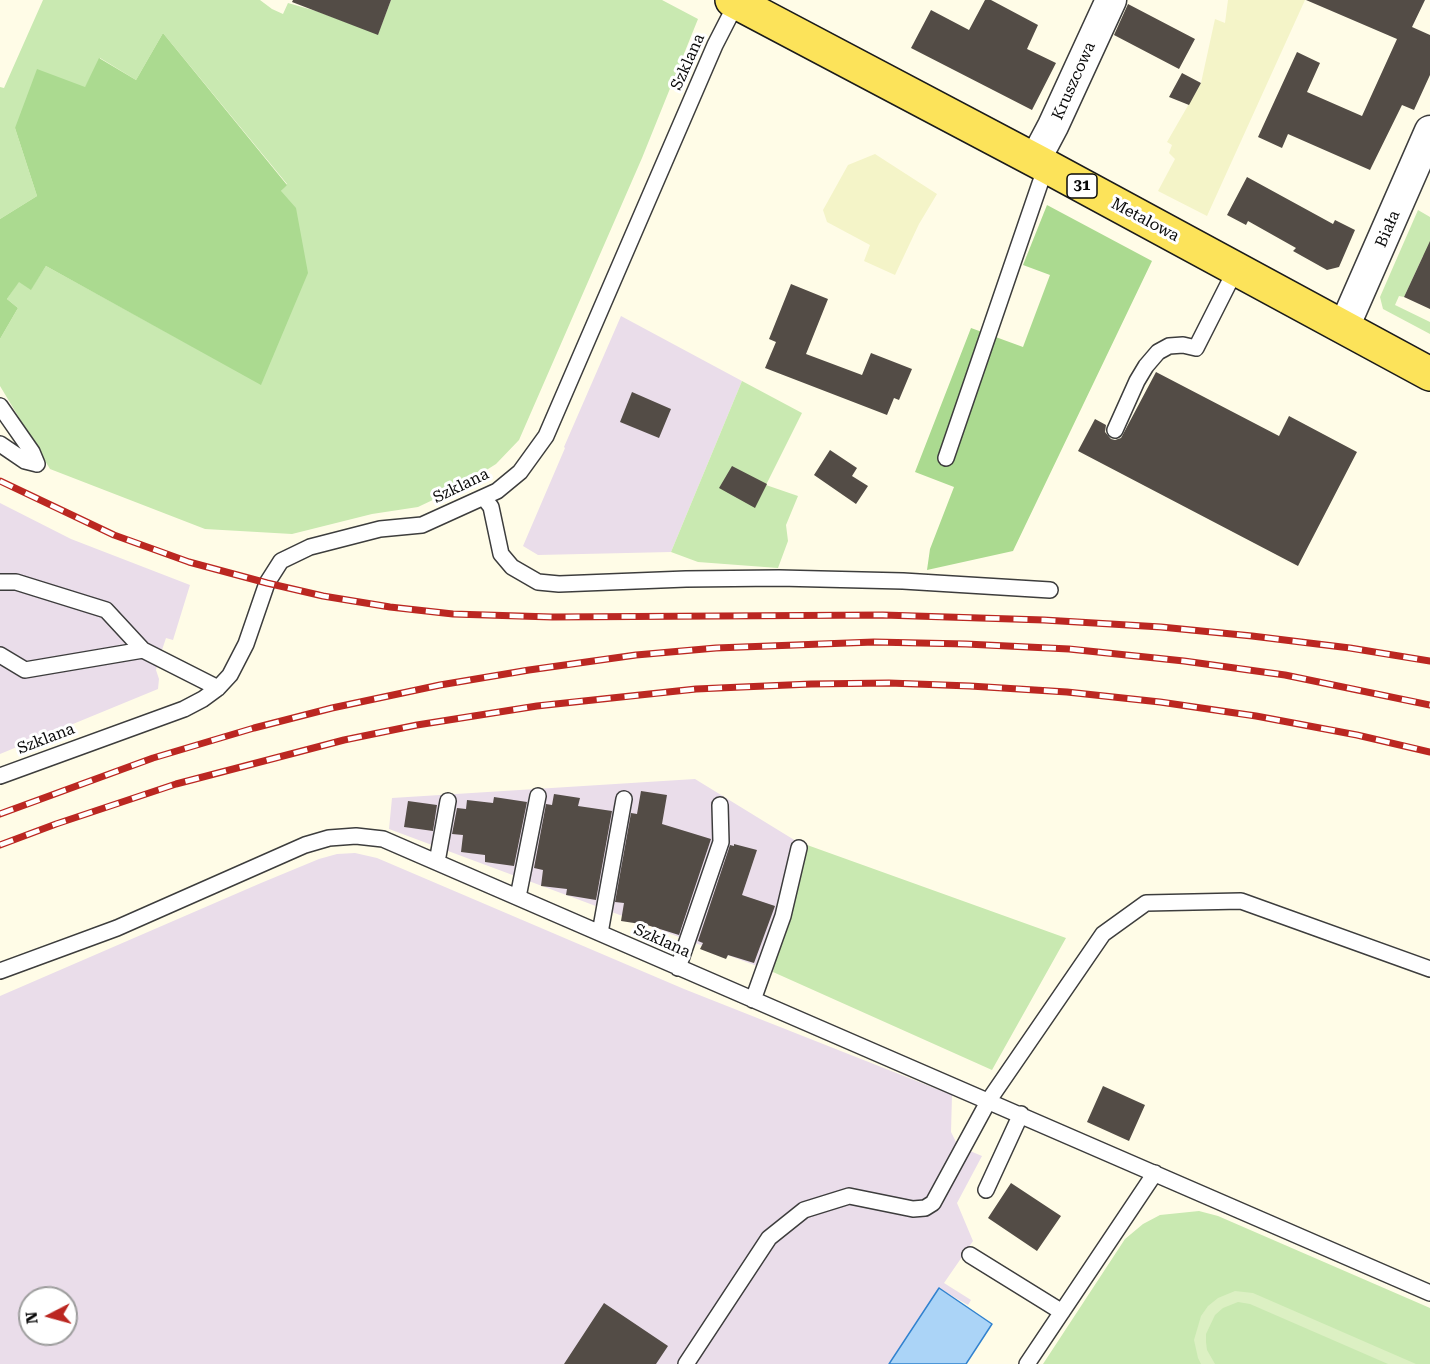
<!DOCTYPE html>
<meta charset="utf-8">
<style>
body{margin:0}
#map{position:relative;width:1430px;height:1364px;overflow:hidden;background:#fffce7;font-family:"Roboto Serif",serif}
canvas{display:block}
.north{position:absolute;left:18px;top:1286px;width:60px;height:60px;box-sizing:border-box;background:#fff;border:2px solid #9d9d9d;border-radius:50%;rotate:264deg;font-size:16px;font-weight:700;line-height:24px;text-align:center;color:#0a0a0a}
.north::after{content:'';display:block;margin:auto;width:21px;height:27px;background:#bb2721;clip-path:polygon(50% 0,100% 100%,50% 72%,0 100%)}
</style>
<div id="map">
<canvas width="1430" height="1364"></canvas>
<div class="north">N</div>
</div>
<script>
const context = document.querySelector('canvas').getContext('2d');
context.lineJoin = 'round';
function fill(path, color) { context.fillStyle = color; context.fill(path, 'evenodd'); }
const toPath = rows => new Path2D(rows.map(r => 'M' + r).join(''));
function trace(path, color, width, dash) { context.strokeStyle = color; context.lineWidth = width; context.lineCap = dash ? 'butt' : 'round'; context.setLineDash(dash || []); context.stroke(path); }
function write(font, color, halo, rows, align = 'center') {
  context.font = font + ' "Roboto Serif",serif'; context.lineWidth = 6; context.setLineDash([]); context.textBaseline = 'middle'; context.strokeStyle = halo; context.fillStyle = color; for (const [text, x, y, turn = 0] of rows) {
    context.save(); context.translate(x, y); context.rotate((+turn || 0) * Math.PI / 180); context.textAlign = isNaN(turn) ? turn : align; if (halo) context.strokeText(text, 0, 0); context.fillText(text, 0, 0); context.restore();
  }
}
const industrial = toPath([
 [621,316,742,381,671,552,538,555,523,546,565,448,564,447],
 [0,503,71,539,190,585,173,640,166,638,159,659,156,670,159,679,158,689,0,754],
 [695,779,796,841,773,972,389,829,392,798],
 [355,853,377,858,684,989,952,1095,951,1132,958,1146,982,1156,957,1203,973,1241,944,1283,971,1300,968,1305,940,1289,890,1364,0,1364,0,996,261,883,319,859,337,854],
 [30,1298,66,1298,66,1334,30,1334]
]);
const farmland = toPath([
 [1228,0,1305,0,1207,216,1158,191,1175,159,1169,153,1172,145,1167,142,1201,83,1215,19,1225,23],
 [875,154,937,194,919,224,895,275,864,261,870,245,827,222,823,210,848,165]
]);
const green = toPath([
 [43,0,260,0,272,9,283,14,288,3,316,11,378,34,391,0,662,0,698,19,642,158,519,440,496,464,458,488,418,507,372,514,292,534,205,529,50,469,0,386,0,339,18,308,7,299,19,281,31,289,46,266,261,384,281,191,287,184,163,33,136,80,100,58,85,88,15,128,37,196,0,219,0,87,4,88],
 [1418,210,1430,217,1430,259,1423,256,1404,297,1399,296,1395,305,1430,322,1430,334,1383,309,1380,297],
 [742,381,802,413,766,485,798,496,786,525,788,541,778,568,698,562,671,552],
 [796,841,1066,938,992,1070,773,972],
 [1199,1211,1218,1216,1430,1308,1430,1364,1043,1364,1125,1239,1143,1224,1160,1215]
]);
const forest = toPath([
 [163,33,287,185,281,191,296,208,308,273,261,385,46,266,31,290,19,282,7,299,18,308,0,339,0,219,37,196,15,128,37,69,85,87,99,58,136,80],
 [1047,205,1152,261,1013,551,927,570,930,549,954,487,915,472,971,328,1023,347,1050,275,1023,265]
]);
const pitch = toPath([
 [1235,1291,1253,1293,1416,1364,1388,1364,1250,1304,1238,1302,1223,1308,1215,1315,1206,1334,1206,1342,1207,1350,1215,1364,1201,1364,1198,1358,1194,1340,1201,1316,1208,1306,1218,1298]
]);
const water = toPath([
 [939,1288,992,1324,966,1364,889,1364,939,1288]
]);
const building = toPath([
 [293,0,391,0,378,35,292,2],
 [985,0,991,0,1038,25,1027,49,1056,63,1032,110,911,48,931,10,969,30],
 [1306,0,1425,0,1412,27,1430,35,1430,75,1414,110,1402,105,1370,170,1288,134,1282,148,1258,137,1297,52,1320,63,1307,92,1362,116,1397,39],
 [1128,4,1195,39,1179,69,1114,35],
 [1182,73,1201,83,1189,105,1169,97],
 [1247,177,1333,224,1335,220,1355,230,1339,267,1327,270,1293,251,1296,248,1248,221,1246,225,1227,215],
 [1430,241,1430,309,1404,297],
 [791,284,828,299,806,354,862,375,871,353,912,369,899,400,894,398,887,415,765,368,776,342,769,339],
 [1156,372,1279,436,1289,416,1357,452,1298,566,1078,451,1095,419,1106,425,1105,432,1111,439,1115,440,1121,438],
 [632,392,671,409,659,438,620,422],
 [830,450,857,468,852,476,868,486,856,504,814,475],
 [732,466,767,484,755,508,719,488],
 [641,791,667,795,662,824,711,839,679,935,647,925,621,921,624,903,615,902,631,813,637,814],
 [554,794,580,798,578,806,612,811,596,900,566,895,567,889,541,886,543,870,534,868,546,804,552,805],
 [494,797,527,802,514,866,485,862,485,855,461,852,463,835,452,834,457,808,466,809,467,800,493,803],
 [408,801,437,805,433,831,404,827],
 [734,844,757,850,742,895,775,906,754,963,728,955,726,959,700,949,703,943,698,941,730,845,734,846],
 [1103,1086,1145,1105,1129,1141,1087,1122],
 [1011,1183,1061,1216,1037,1251,988,1218],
 [604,1303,668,1346,656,1364,564,1364]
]);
const lane = toPath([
 [0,406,32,452,37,464],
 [1115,430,1137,381,1146,366,1158,352,1169,346,1183,345,1196,348,1236,269],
 [0,444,25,461,37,464],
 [946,458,1046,166],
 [484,498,491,507,501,554,512,567,538,582,559,584,686,579,779,578,903,581,1050,590],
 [0,582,16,582,106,610,143,650,218,688],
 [0,655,25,670,143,650],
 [0,776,184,709,203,699,218,688,230,675,246,644,267,583,281,561,310,547,380,529,422,525,497,491,520,472,546,436,715,45,737,2],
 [437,862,448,801],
 [518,897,538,796],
 [600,933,624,799],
 [678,968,721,842,720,805],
 [0,971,117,928,305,845,329,838,356,836,383,839,1430,1293],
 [753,1000,783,916,799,848],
 [986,1190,1021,1114],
 [970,1255,1062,1312],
 [686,1364,769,1238,804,1210,849,1196,913,1209,925,1208,933,1203,989,1100,1103,934,1146,903,1241,901,1430,969],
 [1027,1364,1155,1173]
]);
const street = toPath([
 [1035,160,1053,126,1111,0],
 [1344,327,1430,131]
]);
const primary = toPath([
 [732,0,1046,166,1430,374]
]);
const rail = toPath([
 [0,481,114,535,189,562,267,583,323,596,390,607,453,614,552,617,883,615,1044,620,1161,627,1252,636,1350,648,1430,661],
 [0,814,153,758,254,728,332,708,440,685,529,670,636,655,716,648,874,642,966,644,1069,649,1184,661,1285,675,1430,705],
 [0,845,56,824,176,784,344,740,417,725,537,706,696,689,811,684,889,683,970,686,1067,692,1160,702,1256,716,1357,735,1430,752]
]);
const shields = [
 [1082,186,30]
];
const shieldNames = [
 ["31",1082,186]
];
const streetNames = [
 ["Szklana",688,62,-66],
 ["Kruszcowa",1074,81,-66],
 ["Metalowa",1145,220,28],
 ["Biała",1388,229,-67],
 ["Szklana",461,486,-26],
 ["Szklana",46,739,-21],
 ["Szklana",662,941,24]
];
fill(industrial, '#eaddea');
fill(farmland, '#f4f4c8');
fill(green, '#c9e9b1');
fill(forest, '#abda90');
fill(pitch, '#dcf0c3');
fill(water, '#abd4f7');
trace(water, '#3182cf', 1.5);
fill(building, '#534c46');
trace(lane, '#3d3d3d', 18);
trace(street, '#3d3d3d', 33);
trace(primary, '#1b1b1b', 36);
trace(lane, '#fff', 15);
trace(street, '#fff', 30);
trace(primary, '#fce35a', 33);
trace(rail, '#bb2721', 7);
trace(rail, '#fff', 4.5, [14]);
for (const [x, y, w] of shields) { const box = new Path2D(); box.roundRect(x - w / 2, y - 12, w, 24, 4.5); context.fillStyle = '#fff'; context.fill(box); trace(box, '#0a0a0a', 1.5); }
write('bold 15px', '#0a0a0a', null, shieldNames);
write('16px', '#0a0a0a', '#fff', streetNames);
</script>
